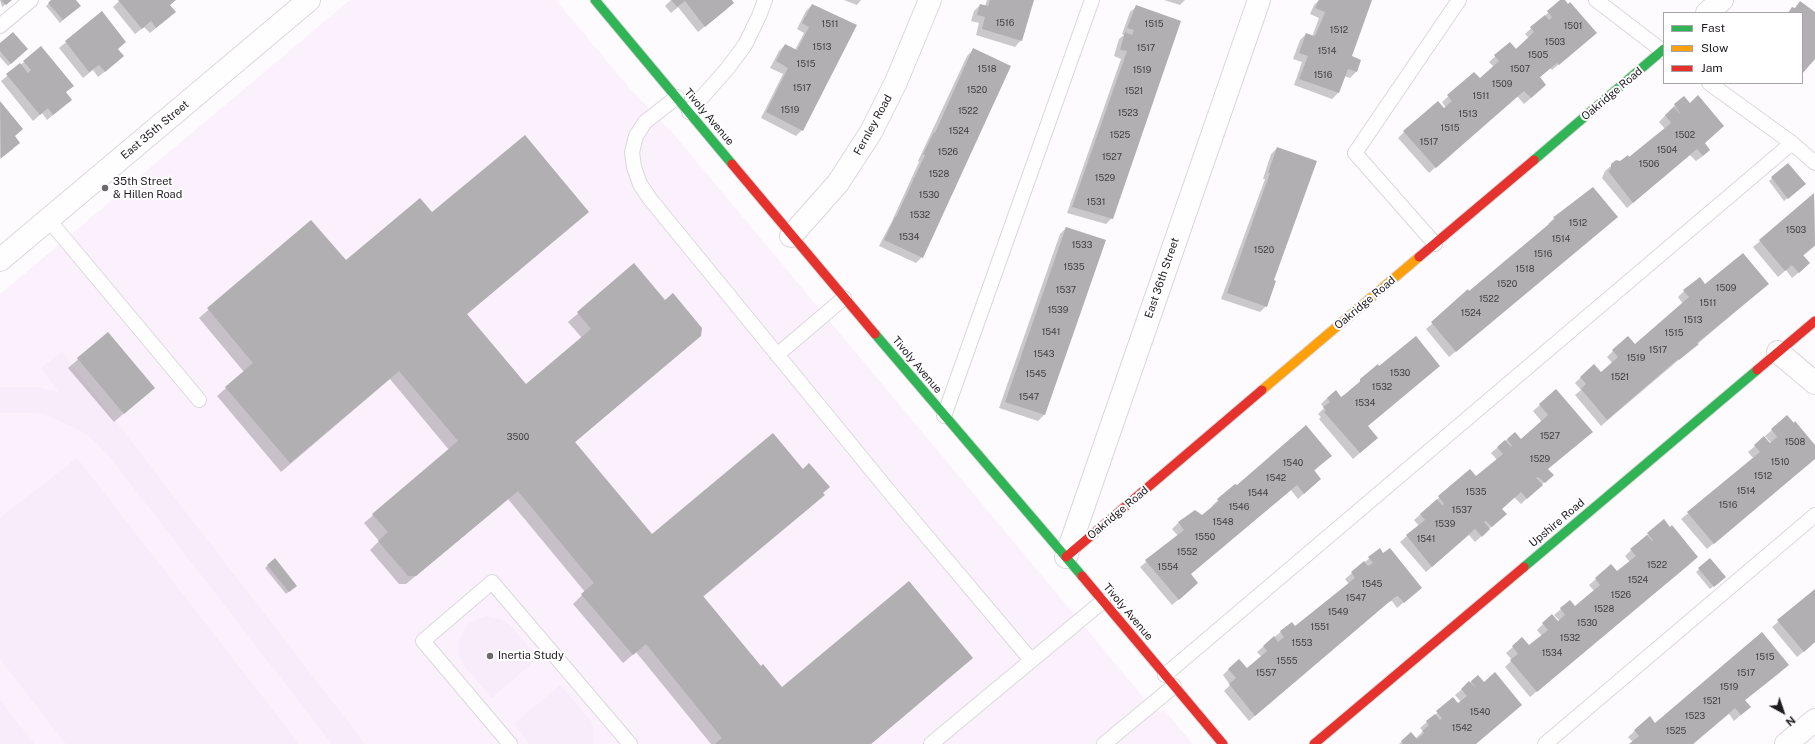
<!DOCTYPE html>
<style>
body{margin:0}
#map{position:relative;width:1815px;height:744px;overflow:hidden;background:#fdfbfe;font-family:"Public Sans",sans-serif}
canvas{display:block}
.legend{position:absolute;left:1663px;top:12px;width:140px;height:72px;box-sizing:border-box;background:#fff;border:1px solid #a5a4a6;margin:0;padding:5px 7px;list-style:none;font-size:12px;color:#1f1b20}
.legend li{display:flex;align-items:center;gap:8px;height:20px}
.legend b{width:20px;border:1px solid #a5a4a6}
.north{position:absolute;left:1763px;top:692px;width:40px;height:40px;-webkit-text-stroke:3px #fff;paint-order:stroke;rotate:140deg;font-size:11px;font-weight:700;line-height:16px;text-align:center;color:#1f1b20}
.north::after{content:'';display:block;margin:auto;width:14px;height:18px;background:#1f1b20;clip-path:polygon(50% 0,100% 100%,50% 72%,0 100%)}
</style>
<div id="map">
<canvas width="1815" height="744"></canvas>
<ul class="legend">
<li><b style="height:5px;background:#30b455"></b>Fast</li>
<li><b style="height:5px;background:#ff9f0a"></b>Slow</li>
<li><b style="height:5px;background:#e5322d"></b>Jam</li>
</ul>
<div class="north">N</div>
</div>
<script>
const context = document.querySelector('canvas').getContext('2d');
context.lineJoin = 'round';
function fill(path, color) { context.fillStyle = color; context.fill(path, 'evenodd'); }
const toPath = rows => new Path2D(rows.map(r => 'M' + r).join(''));
function trace(path, color, width, dash) { context.strokeStyle = color; context.lineWidth = width; context.lineCap = dash ? 'butt' : 'round'; context.setLineDash(dash || []); context.stroke(path); }
function write(font, color, halo, rows, align = 'center') {
  context.font = font + ' "Public Sans",sans-serif'; context.lineWidth = 4; context.setLineDash([]); context.textBaseline = 'middle'; context.strokeStyle = halo; context.fillStyle = color; for (const [text, x, y, turn = 0] of rows) {
    context.save(); context.translate(x, y); context.rotate((+turn || 0) * Math.PI / 180); context.textAlign = isNaN(turn) ? turn : align; if (halo) context.strokeText(text, 0, 0); context.fillText(text, 0, 0); context.restore();
  }
}
const built = toPath([
 [350,0,556,0,631,90,672,132,1155,711,1165,711,1193,744,0,744,0,294]
]);
const green = toPath([
 [62,352,365,744,332,744,110,457,97,443,83,432,50,416,32,413,0,413,0,387,36,387,59,392,41,368],
 [77,458,299,744,66,744,0,659,0,518],
 [485,616,503,620,510,625,538,658,492,698,464,665,459,657,458,648,459,639,468,624],
 [560,685,591,721,594,731,593,744,530,744,514,724],
 [0,700,34,744,2,744,0,742]
]);
const shadow = toPath([
 [0,0,11,0,2,7],
 [53,0,74,0,76,8,60,23,46,6],
 [120,0,175,0,169,6,168,18,150,33,144,27,135,34,113,7],
 [671,0,730,0,727,9,698,32,678,7,671,13,665,6],
 [844,0,861,0,857,5],
 [987,0,1033,0,1021,40,1015,47,976,35,979,23,971,21,974,11,980,5,985,6],
 [1164,0,1185,0,1180,5],
 [1319,0,1370,0,1351,57,1360,60,1356,72,1350,78,1344,76,1338,93,1332,99,1294,85,1302,62,1293,59,1300,40,1306,34,1312,37,1319,18,1310,14,1314,5],
 [1562,0,1589,39,1552,70,1550,68,1539,78,1539,91,1524,104,1517,96,1429,173,1398,138,1404,132,1446,108,1442,102,1474,74,1479,80,1494,67,1489,62,1510,43,1516,49,1529,38,1525,34],
 [812,5,856,26,802,130,796,136,761,118,783,74,770,68,779,51,785,45,795,50,804,33,797,29,806,11],
 [1137,6,1180,21,1112,218,1106,224,1067,213,1121,59,1114,56,1119,39,1124,35,1122,34,1130,12],
 [102,13,117,49,117,62,98,77,93,70,83,78,59,48],
 [0,44,24,52,8,66,0,57],
 [973,50,922,257,916,263,879,246,892,221,919,162,918,161,967,56],
 [24,62,72,86,65,93,64,106,47,120,42,113,33,121,1,81],
 [0,102,22,129,14,136,13,149,0,159],
 [1675,105,1704,143,1703,156,1696,161,1690,155,1627,208,1602,178,1605,171,1612,165,1629,158,1665,129,1659,122],
 [1277,148,1272,281,1266,306,1260,312,1221,299,1265,179,1263,179,1271,154],
 [1788,165,1801,187,1784,201,1769,181],
 [1814,195,1815,246,1803,256,1803,269,1792,278,1786,270,1778,277,1753,247],
 [588,212,466,315,525,386,582,338,568,322,634,265,665,302,700,335,574,443,652,536,822,493,814,504,703,597,761,667,782,688,972,658,871,744,711,744,636,652,623,663,573,604,585,592,508,499,406,584,399,584,370,550,379,541,364,523,449,450,390,379,281,472,217,396,244,372,199,318,311,221,345,262,432,214],
 [1556,216,1610,223,1449,357,1426,329,1549,225,1548,224],
 [1066,228,1104,240,1044,415,1038,421,999,408,1060,234],
 [1768,284,1601,426,1575,395,1581,390,1575,383,1581,377,1601,373,1612,363,1607,357,1613,351,1635,345,1683,304,1678,297,1684,291,1705,285],
 [108,334,153,388,114,422,68,368],
 [1378,365,1379,367,1367,426,1377,438,1353,459,1319,419,1321,417,1318,414,1324,408,1321,404,1327,398,1341,398],
 [1556,391,1592,432,1547,469,1552,475,1521,504,1514,497,1501,509,1499,520,1475,542,1469,535,1426,572,1400,542,1419,526,1414,520,1470,470,1476,478,1497,460,1491,453,1515,433,1520,440,1542,422,1533,411],
 [1787,417,1815,446,1815,458,1707,549,1681,519,1754,459,1748,452,1764,438,1770,445,1771,443,1765,436],
 [1324,462,1314,471,1313,485,1298,499,1291,490,1190,574,1191,589,1172,605,1140,567,1178,536,1172,529,1178,523,1195,511,1202,517,1213,507,1212,506,1218,500,1237,487],
 [1648,534,1691,563,1530,697,1505,667,1512,660,1506,653,1522,639,1529,647,1542,636,1537,630,1543,624,1560,621,1554,615,1561,609,1575,607,1594,591,1589,585,1611,566,1617,573,1630,562,1625,556],
 [1379,550,1421,588,1397,608,1392,601,1388,602,1249,721,1224,691,1230,685,1223,675,1229,669,1247,670,1262,657,1257,652,1264,646,1291,623,1295,628,1349,584,1345,579],
 [1710,560,1721,580,1710,589,1696,572],
 [268,565,293,588,286,594,265,568],
 [1815,590,1815,642,1797,657,1772,627],
 [1782,671,1744,701,1750,707,1734,721,1729,714,1693,744,1631,744,1633,742,1628,737,1649,718,1655,724],
 [1478,676,1475,744,1399,744,1411,734,1415,739,1423,731,1420,728,1453,699,1458,705,1461,702,1455,695]
]);
const building = toPath([
 [1,0,12,0,6,5],
 [51,0,76,0,81,6,63,20,48,3],
 [118,0,176,0,170,5,176,12,156,28,151,21,142,29],
 [671,0,732,0,734,3,705,27,685,1,677,7],
 [990,0,1034,0,1022,41,982,29,985,17,977,15,980,4,988,6],
 [1319,0,1372,0,1352,56,1361,60,1357,72,1348,69,1339,93,1299,79,1308,56,1299,53,1306,33,1314,36,1316,34,1325,12,1315,8],
 [1560,0,1565,0,1568,4,1570,2,1597,33,1559,65,1557,63,1540,77,1546,85,1531,98,1524,91,1436,168,1403,131,1438,101,1444,108,1452,101,1447,95,1474,72,1480,78,1499,61,1494,55,1510,42,1516,49,1534,32,1530,27,1545,15,1549,20,1552,17,1547,11],
 [1800,1,1815,12,1815,59,1802,74,1802,13,1788,13,1792,7,1795,8],
 [812,4,857,25,803,131,766,112,788,68,776,61,785,44,797,50,809,27,802,23],
 [1136,5,1181,21,1113,219,1072,207,1127,51,1120,50,1125,32,1132,35,1133,32,1134,30,1127,28],
 [102,11,126,42,118,49,124,56,105,72,99,65,89,72,65,41],
 [13,32,28,49,11,64,0,51,0,43],
 [41,46,74,86,66,92,72,100,53,115,48,108,40,115,6,74,20,63,28,73,31,70,23,61],
 [973,48,1011,66,923,258,884,240,895,217,896,217,925,155,923,154,934,132,935,133],
 [1698,95,1724,126,1705,143,1710,150,1703,156,1697,149,1633,203,1608,171,1611,169,1611,164,1616,160,1620,161,1628,155,1629,157,1671,123,1665,115,1674,107,1681,115,1674,104,1684,96,1690,103],
 [0,101,23,129,15,136,20,143,1,158],
 [525,135,589,212,467,314,526,384,591,329,577,312,634,263,665,300,673,293,702,328,701,336,575,442,652,534,773,433,803,469,809,463,830,487,823,493,825,495,703,596,761,666,763,664,782,687,909,581,973,658,871,744,715,744,722,738,646,644,633,655,581,594,594,583,518,491,416,576,408,576,378,541,388,532,372,514,458,441,399,371,290,463,225,387,253,363,207,308,311,220,346,260,420,198,432,212],
 [1277,147,1317,161,1274,280,1276,281,1267,307,1227,293,1270,173,1268,173],
 [1788,163,1806,184,1788,199,1771,177],
 [1593,187,1618,217,1456,352,1431,322,1468,289,1469,291,1555,219,1553,217,1555,216],
 [1814,193,1815,245,1803,255,1810,263,1799,273,1792,265,1785,271,1759,240],
 [1066,227,1106,240,1045,415,1005,402],
 [1743,253,1769,284,1697,343,1699,344,1679,360,1678,359,1607,420,1581,389,1586,384,1580,377,1594,364,1601,372,1618,357,1612,350,1628,336,1635,344,1689,297,1683,290,1700,277,1705,284],
 [108,332,155,388,124,414,77,358],
 [1416,336,1440,366,1368,426,1378,438,1360,453,1324,412,1326,410,1323,407,1330,402,1327,398,1336,390,1341,397,1344,395,1360,382,1360,379,1378,364,1379,366],
 [1556,389,1593,432,1548,469,1554,475,1545,483,1538,477,1536,478,1543,485,1527,499,1521,492,1502,509,1507,514,1492,527,1486,521,1484,522,1490,529,1482,537,1475,529,1432,567,1406,535,1425,520,1420,514,1437,499,1442,505,1444,504,1438,496,1470,469,1476,476,1503,454,1497,447,1505,440,1511,447,1512,446,1507,439,1515,432,1521,439,1548,415,1539,404],
 [1787,415,1794,423,1795,421,1815,445,1815,459,1714,544,1687,512,1760,452,1754,445,1764,436,1770,443,1777,437,1771,429],
 [1306,425,1332,456,1314,470,1321,479,1304,494,1297,485,1191,574,1198,583,1179,600,1145,560,1184,530,1178,522,1195,510,1202,515,1219,501,1217,499,1235,484,1237,485],
 [1664,519,1670,527,1672,525,1698,557,1537,692,1510,660,1518,654,1512,646,1522,637,1529,645,1548,630,1542,623,1552,614,1558,621,1565,615,1560,608,1570,600,1575,606,1600,585,1595,578,1611,564,1617,571,1636,556,1630,549,1647,535,1652,541,1653,540,1647,533],
 [1380,548,1383,553,1390,548,1422,588,1404,603,1398,596,1395,597,1255,716,1229,684,1236,678,1228,669,1239,659,1247,668,1267,651,1263,646,1274,636,1278,642,1284,637,1280,631,1292,622,1295,626,1355,578,1351,572,1364,561,1368,566,1373,563,1368,557],
 [275,558,297,586,289,592,267,565],
 [1710,558,1726,577,1714,587,1698,568],
 [1815,589,1815,642,1804,652,1777,620],
 [1762,632,1789,665,1745,700,1751,707,1741,715,1735,708,1693,744,1629,744,1639,736,1634,730,1650,716,1655,723],
 [1495,672,1522,705,1476,744,1403,744,1401,741,1411,732,1417,739,1424,733,1422,731,1429,725,1426,721,1435,714,1440,720,1442,718,1436,711,1453,697,1458,703,1467,696,1461,689,1469,681,1476,688,1471,681,1478,675,1484,682]
]);
const lane = toPath([
 [1596,0,1664,52],
 [0,26,31,0],
 [1709,83,1792,143,1815,163],
 [677,97,645,122,636,136,632,152,634,167,640,184,650,199,892,495,1031,660],
 [689,112,727,69,745,45,759,16,765,0],
 [48,219,199,400],
 [1435,244,1355,153,1459,0],
 [777,355,844,298],
 [944,416,1092,0],
 [1165,675,1792,143],
 [510,744,423,641,492,582,630,744],
 [931,744,1103,601],
 [1104,744,1174,686],
 [1545,744,1815,515]
]);
const street = toPath([
 [1707,13,1722,0],
 [791,236,838,183,871,132,896,82,930,0],
 [0,260,309,0],
 [1778,352,1815,383],
 [1066,557,1259,0],
 [1786,744,1815,720]
]);
const fast = toPath([
 [595,0,732,164],
 [1534,160,1664,49],
 [875,334,1082,576],
 [1524,567,1757,370]
]);
const slow = toPath([
 [1262,390,1419,257]
]);
const jam = toPath([
 [732,164,875,334],
 [1419,257,1534,160],
 [1757,370,1815,321],
 [1066,557,1262,390],
 [1082,576,1223,744],
 [1314,744,1524,567]
]);
const markers = [
 [105,188,4,"#6d696e"],
 [490,656,4,"#6d696e"]
];
const numberNames = [
 ["1516",1005,23],
 ["1511",830,24],
 ["1515",1154,24],
 ["1501",1573,26],
 ["1512",1339,30],
 ["1503",1555,42],
 ["1513",822,47],
 ["1517",1146,48],
 ["1514",1327,51],
 ["1505",1538,55],
 ["1515",806,64],
 ["1518",987,69],
 ["1507",1520,69],
 ["1519",1142,70],
 ["1516",1323,75],
 ["1509",1502,84],
 ["1517",802,88],
 ["1520",977,90],
 ["1521",1134,91],
 ["1511",1481,96],
 ["1519",790,110],
 ["1522",968,111],
 ["1523",1128,113],
 ["1513",1468,114],
 ["1515",1450,128],
 ["1524",959,131],
 ["1525",1120,135],
 ["1502",1685,135],
 ["1517",1429,142],
 ["1504",1667,150],
 ["1526",948,152],
 ["1527",1112,157],
 ["1506",1649,164],
 ["1528",939,174],
 ["1529",1105,178],
 ["1530",929,195],
 ["1531",1096,202],
 ["1532",920,215],
 ["1512",1578,223],
 ["1503",1796,230],
 ["1534",909,237],
 ["1514",1561,239],
 ["1533",1082,245],
 ["1520",1264,250],
 ["1516",1543,254],
 ["1535",1074,267],
 ["1518",1525,269],
 ["1520",1507,284],
 ["1509",1726,288],
 ["1537",1066,290],
 ["1522",1489,299],
 ["1511",1708,303],
 ["1539",1058,310],
 ["1524",1471,313],
 ["1513",1693,320],
 ["1541",1051,332],
 ["1515",1674,333],
 ["1517",1658,350],
 ["1543",1044,354],
 ["1519",1636,358],
 ["1530",1400,373],
 ["1545",1036,374],
 ["1521",1620,377],
 ["1532",1382,387],
 ["1547",1029,397],
 ["1534",1365,403],
 ["1527",1550,436],
 ["3500",518,437],
 ["1508",1795,442],
 ["1529",1540,459],
 ["1510",1780,462],
 ["1540",1293,463],
 ["1512",1763,476],
 ["1542",1276,478],
 ["1514",1746,491],
 ["1535",1476,492],
 ["1544",1258,493],
 ["1516",1728,505],
 ["1546",1239,507],
 ["1537",1462,510],
 ["1548",1223,522],
 ["1539",1445,524],
 ["1550",1205,537],
 ["1541",1426,539],
 ["1552",1187,552],
 ["1522",1657,565],
 ["1554",1168,567],
 ["1524",1638,580],
 ["1545",1372,584],
 ["1526",1621,595],
 ["1547",1356,598],
 ["1528",1604,609],
 ["1549",1338,612],
 ["1530",1587,623],
 ["1551",1320,627],
 ["1532",1570,638],
 ["1553",1302,643],
 ["1534",1552,653],
 ["1515",1765,657],
 ["1555",1287,661],
 ["1557",1266,673],
 ["1517",1746,673],
 ["1519",1729,687],
 ["1521",1712,701],
 ["1540",1480,712],
 ["1523",1695,716],
 ["1542",1462,728],
 ["1525",1676,731]
];
const streetNames = [
 ["Oakridge Road",1612,94,-40],
 ["Tivoly Avenue",709,117,50],
 ["Fernley Road",873,125,-61],
 ["East 35th Street",155,130,-40],
 ["East 36th Street",1162,278,-71],
 ["Oakridge Road",1365,303,-40],
 ["Tivoly Avenue",917,365,50],
 ["Oakridge Road",1118,513,-40],
 ["Upshire Road",1557,523,-40],
 ["Tivoly Avenue",1128,612,50]
];
const poiNames = [
 ["35th Street",113,182],
 ["& Hillen Road",113,195],
 ["Inertia Study",498,656]
];
fill(built, '#faf1fc');
fill(green, '#f7ecfa');
fill(shadow, '#0003');
fill(building, '#b1afb2');
trace(lane, '#dad8db', 16);
trace(street, '#dad8db', 24);
trace(fast, '#dad8db', 11);
trace(slow, '#dad8db', 11);
trace(jam, '#dad8db', 11);
trace(lane, '#fffeff', 14);
trace(street, '#fffeff', 22);
trace(fast, '#30b455', 9);
trace(slow, '#ff9f0a', 9);
trace(jam, '#e5322d', 9);
for (const [x, y, r, color] of markers) { const dot = new Path2D(); dot.arc(x, y, r, 0, 2 * Math.PI); context.fillStyle = color; context.fill(dot); trace(dot, '#fff', 1.5); }
write('9px', '#444044', null, numberNames);
write('11px', '#1f1b20', '#fff', streetNames);
write('11px', '#1f1b20', '#fff', poiNames, 'left');
</script>
